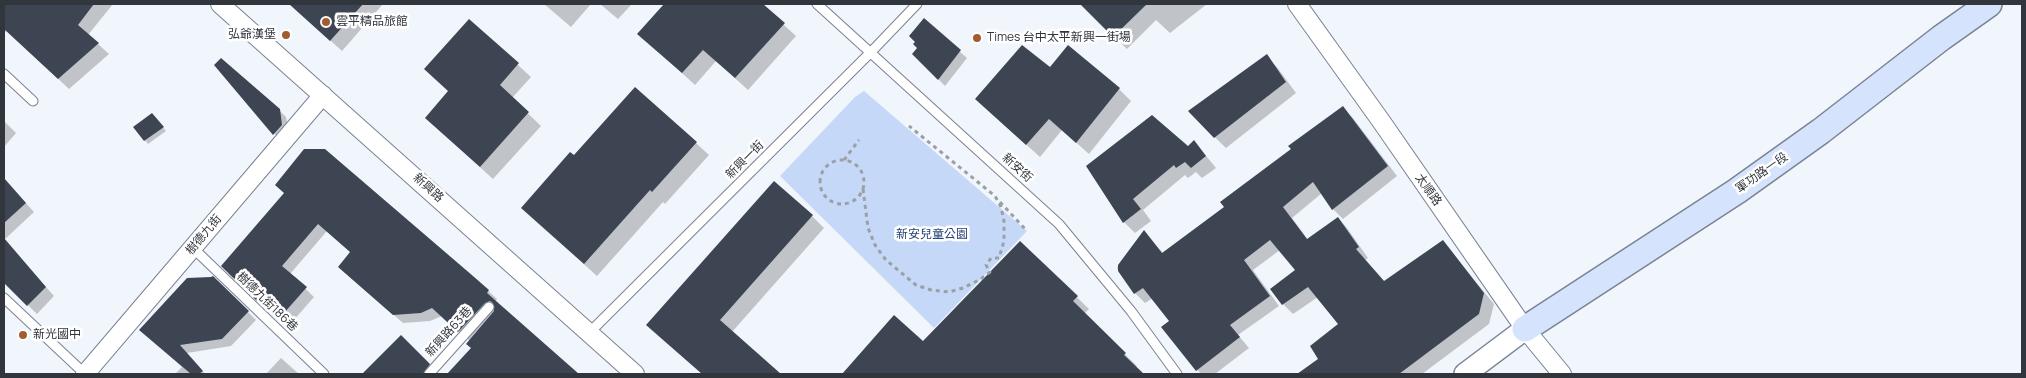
<!DOCTYPE html>
<meta charset="utf-8">
<style>
body{margin:0}
#map{position:relative;width:2026px;height:378px;overflow:hidden;background:#f1f5fc;font-family:Manrope,sans-serif}
canvas{display:block}
.frame{position:absolute;inset:0;border:5px solid #31353c;pointer-events:none}
</style>
<div id="map">
<canvas width="2026" height="378"></canvas>
<div class="frame"></div>
</div>
<script>
const context = document.querySelector('canvas').getContext('2d');
context.lineJoin = 'round';
function fill(path, color) { context.fillStyle = color; context.fill(path, 'evenodd'); }
const toPath = rows => new Path2D(rows.map(r => 'M' + r).join(''));
function trace(path, color, width, dash) { context.strokeStyle = color; context.lineWidth = width; context.lineCap = dash ? 'butt' : 'round'; context.setLineDash(dash || []); context.stroke(path); }
function write(font, color, halo, rows, align = 'center') {
  context.font = font + ' Manrope,"Noto Sans TC",sans-serif'; context.lineWidth = 5; context.setLineDash([]); context.textBaseline = 'middle'; context.strokeStyle = halo; context.fillStyle = color; for (const [text, x, y, turn = 0] of rows) {
    context.save(); context.translate(x, y); context.rotate((+turn || 0) * Math.PI / 180); context.textAlign = isNaN(turn) ? turn : align; if (halo) context.strokeText(text, 0, 0); context.fillText(text, 0, 0); context.restore();
  }
}
const green = toPath([
 [864,91,1027,231,934,328,780,176,855,97]
]);
const shadow = toPath([
 [4,4,113,4,88,35,109,54,69,89,7,31,4,33],
 [290,4,383,4,342,51],
 [544,4,591,4,571,27],
 [600,4,632,4,618,19],
 [666,4,703,4,707,7,710,4,761,4,796,36,748,90,716,61,695,85,639,34],
 [1081,4,1207,4,1170,33,1156,20,1127,49],
 [469,20,531,77,512,98,541,126,493,179,439,130],
 [924,20,967,58,945,86,914,54,919,48],
 [1266,56,1277,67,1296,93,1226,148,1189,112],
 [215,65,279,110,286,117,289,131,281,141],
 [1050,69,1119,89,1131,101,1089,154,1062,130,1040,157,989,111],
 [1343,108,1353,118,1397,176,1343,219,1333,209,1322,193,1292,218,1308,240,1338,218,1347,228,1368,258,1365,260,1385,282,1443,242,1494,304,1489,324,1422,374,1299,374,1320,359,1340,324,1318,297,1293,314,1283,304,1296,270,1280,250,1253,270,1279,306,1238,335,1249,348,1215,374,1201,374,1162,327,1171,321,1153,298,1145,303,1135,293,1117,268,1144,232,1164,254,1226,207],
 [155,118,166,131,148,144,135,127],
 [4,121,16,133,4,147],
 [1194,141,1216,168,1202,178,1196,172,1188,178,1185,175,1143,210,1151,221,1135,233,1124,222,1088,166,1188,148],
 [696,143,709,155,665,204,663,202,597,276,535,220,574,157],
 [4,179,34,212,4,240,54,296,37,314,4,282],
 [286,194,473,277,497,299,495,302,577,374,449,374,472,349,467,344,469,340,442,316,430,321,403,323,348,275,351,252,327,231,290,274,314,297,293,321,273,303,267,309,223,266],
 [812,216,824,228,732,332,779,374,703,374,660,337],
 [1020,242,1089,309,1084,314,1137,366,1135,368,1142,374,844,374,894,317,923,343],
 [213,277,256,320,231,346,187,353,205,374,175,374,182,367,140,330],
 [401,337,439,374,363,374],
 [281,358,299,374,266,374]
]);
const building = toPath([
 [4,4,94,4,78,25,99,43,58,79,4,29],
 [289,4,363,4,330,41],
 [664,4,763,4,785,23,735,78,703,50,682,73,637,34],
 [1080,4,1147,4,1113,37],
 [924,18,961,50,938,80,912,54,917,48,913,44,915,42,909,36],
 [469,19,519,63,500,85,529,112,480,167,425,118,448,91,424,69],
 [1022,45,1050,67,1068,45,1120,88,1076,143,1049,119,1026,145,975,99],
 [1267,54,1286,82,1214,138,1188,111],
 [221,58,280,109,282,125,273,135,214,65],
 [635,87,697,142,652,192,650,190,584,264,521,208,570,152,574,155],
 [1343,106,1388,166,1332,210,1313,182,1283,207,1307,239,1338,217,1359,247,1356,249,1384,281,1443,240,1484,293,1479,314,1399,374,1297,374,1318,359,1310,346,1338,324,1308,287,1282,305,1270,289,1295,270,1270,240,1244,260,1270,296,1230,325,1240,337,1196,371,1161,327,1169,321,1143,288,1134,294,1118,271,1118,265,1144,230,1162,253,1224,207,1220,202,1291,149,1288,146],
 [152,113,164,127,144,141,133,127],
 [1152,115,1188,146,1194,140,1206,156,1191,168,1185,162,1176,168,1174,165,1133,199,1141,209,1123,223,1086,166],
 [304,149,325,149,473,276,489,290,487,293,579,374,447,374,471,348,466,344,494,311,493,303,490,301,485,303,458,332,432,308,421,313,393,315,338,267,350,252,318,224,282,266,307,287,284,313,264,296,258,302,221,266,284,193,275,185],
 [4,178,26,203,4,223],
 [774,181,813,215,720,320,781,374,702,374,646,325],
 [4,238,46,287,27,306,4,283],
 [1020,241,1078,296,1073,301,1126,353,1124,355,1144,374,842,374,894,315,923,341],
 [213,276,249,311,222,339,180,345,203,371,199,374,191,374,139,330,187,278,211,277],
 [401,335,430,364,423,374,362,374]
]);
const path = toPath([
 [844,160,859,140],
 '820 182a22 22 0 1 1 44 0a22 22 0 1 1-44 0Z',
 [863,189,868,228,875,245,886,260,916,285,931,290,949,292,963,288,981,279,990,272,986,265,991,258,999,258,1004,241,1004,221,1001,207,995,196,909,126],
 [1000,202,1027,231]
]);
const service = toPath([
 [817,4,1059,224,1131,311,1177,374],
 [4,74,33,101],
 [193,248,324,374],
 [4,298,85,374],
 [589,333,871,52,917,4],
 [429,374,489,307]
]);
const minor = toPath([
 [220,4,635,374],
 [1297,4,1381,121,1525,329,1562,374],
 [85,374,323,95]
]);
const tertiary = toPath([
 [1465,374,1525,329]
]);
const secondary = toPath([
 [1525,329,1737,191,1821,131,1941,38,1989,4]
]);
const markers = [
 [326,22,5,"#a15d2f"],
 [286,35,5,"#a15d2f"],
 [977,38,5,"#a15d2f"],
 [23,335,5,"#a15d2f"]
];
const poiNames = [
 ["雲平精品旅館",336,22],
 ["弘爺漢堡",276,35,"right"],
 ["Times 台中太平新興一街場",987,38],
 ["新光國中",33,335]
];
const streetNames = [
 ["新興一街",745,160,-45],
 ["新安街",1017,168,42],
 ["軍功路一段",1762,173,-35],
 ["新興路",428,188,42],
 ["太順路",1428,190,55],
 ["樹德九街",204,235,-50],
 ["樹德九街186巷",267,302,44],
 ["新興路63巷",449,332,-48]
];
const parkNames = [
 ["新安兒童公園",932,235]
];
fill(green, '#c6d8f7');
fill(shadow, '#0003');
fill(building, '#3d4553');
trace(service, '#7a8393', 11);
trace(minor, '#7a8393', 20);
trace(tertiary, '#7a8393', 24);
trace(secondary, '#7a8393', 28);
trace(path, '#9b9fa6', 3, [4, 4]);
trace(service, '#fff', 9);
trace(minor, '#fff', 18);
trace(tertiary, '#fff', 21);
trace(secondary, '#d6e3fc', 25);
for (const [x, y, r, color] of markers) { const dot = new Path2D(); dot.arc(x, y, r, 0, 2 * Math.PI); context.fillStyle = color; context.fill(dot); trace(dot, '#fff', 2); }
write('12px', '#31353c', '#fff', poiNames, 'left');
write('12px', '#31353c', '#fff', streetNames);
write('12px', '#284377', '#fff', parkNames);
</script>
